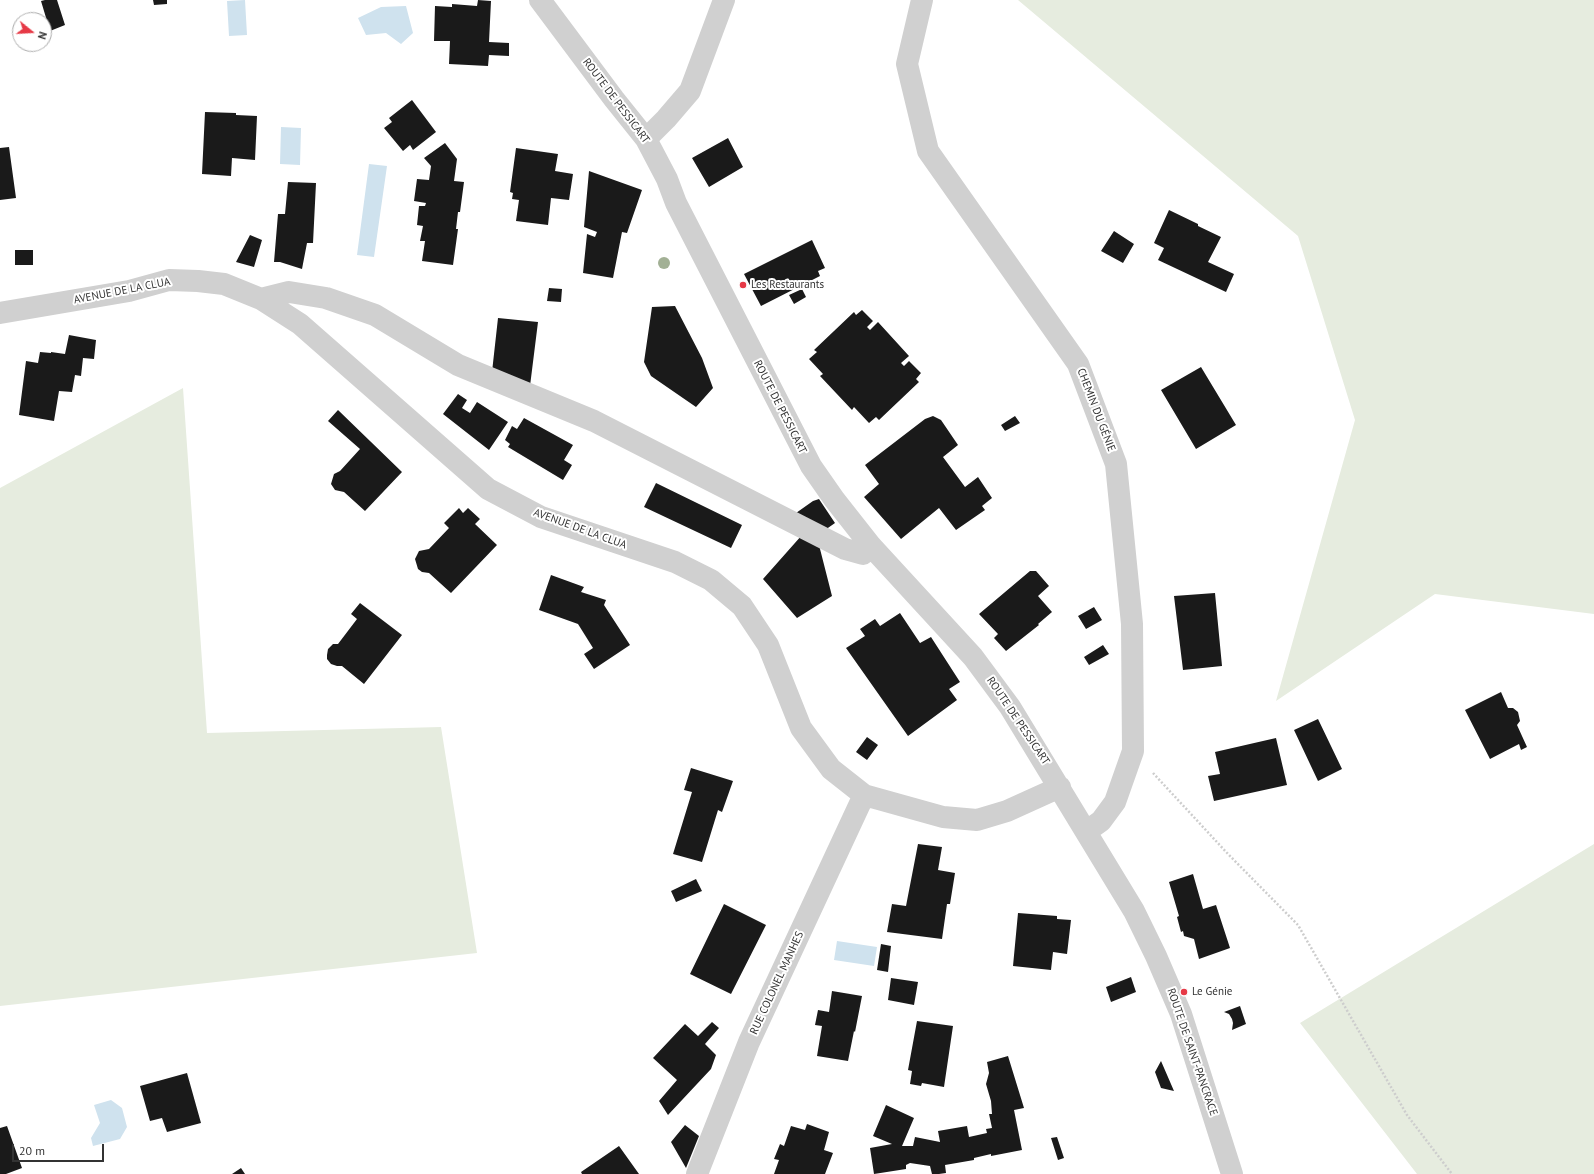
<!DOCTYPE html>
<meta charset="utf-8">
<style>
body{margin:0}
#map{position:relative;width:1594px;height:1174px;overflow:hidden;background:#fff;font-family:"PT Sans",sans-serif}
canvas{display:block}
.north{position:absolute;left:12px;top:12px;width:40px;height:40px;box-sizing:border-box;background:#fff;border:1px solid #adadad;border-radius:50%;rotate:108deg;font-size:11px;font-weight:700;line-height:16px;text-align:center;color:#333}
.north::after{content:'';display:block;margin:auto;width:14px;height:18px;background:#e63946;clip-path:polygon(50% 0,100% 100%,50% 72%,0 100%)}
.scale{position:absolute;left:12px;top:1144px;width:92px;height:18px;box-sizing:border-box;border:2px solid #333;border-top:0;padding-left:5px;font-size:12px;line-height:14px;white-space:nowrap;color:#333;-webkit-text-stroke:3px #fff;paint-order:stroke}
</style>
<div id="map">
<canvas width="1594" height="1174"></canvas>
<div class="north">N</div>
<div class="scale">20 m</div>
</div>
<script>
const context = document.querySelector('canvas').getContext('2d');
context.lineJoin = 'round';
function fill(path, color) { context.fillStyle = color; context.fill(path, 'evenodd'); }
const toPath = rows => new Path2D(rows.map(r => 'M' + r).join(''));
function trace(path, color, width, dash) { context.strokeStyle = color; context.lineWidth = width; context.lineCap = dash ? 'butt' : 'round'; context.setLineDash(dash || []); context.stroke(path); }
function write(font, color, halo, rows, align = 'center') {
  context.font = font + ' "PT Sans",sans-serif'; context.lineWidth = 4; context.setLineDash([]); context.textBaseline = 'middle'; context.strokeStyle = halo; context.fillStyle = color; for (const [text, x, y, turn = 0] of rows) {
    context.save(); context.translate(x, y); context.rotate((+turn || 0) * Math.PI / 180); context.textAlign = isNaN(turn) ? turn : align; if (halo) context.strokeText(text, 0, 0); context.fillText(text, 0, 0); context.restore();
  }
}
const green = toPath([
 [1018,0,1594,0,1594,614,1435,594,1276,701,1355,420,1298,236],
 [183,388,207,733,441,727,477,953,0,1006,0,488],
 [1594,844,1594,1174,1417,1174,1300,1023]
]);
const water = toPath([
 [245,0,247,35,229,36,227,1],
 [406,6,413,33,401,44,386,33,366,35,358,18,381,7],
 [281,127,301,128,300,165,280,164],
 [369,164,387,166,374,257,357,255],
 [837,941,877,947,874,966,834,960],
 [111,1100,122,1108,127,1127,120,1139,93,1146,91,1138,100,1123,94,1105]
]);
const building = toPath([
 [45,0,57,0,65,25,50,31,41,1],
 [153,0,167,0,167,4,154,5],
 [478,0,491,1,489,42,509,43,509,56,489,55,488,66,449,64,450,41,434,41,435,6,452,7,452,4,477,6],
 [412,100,436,132,413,150,410,145,403,151,384,128,392,122,389,118],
 [205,112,236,113,236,115,257,116,255,160,232,158,231,176,202,174],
 [728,138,743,167,709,187,692,158],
 [445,143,457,159,454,181,464,182,460,212,458,212,456,229,458,229,453,265,422,261,425,241,420,241,423,226,417,225,419,206,425,206,426,203,414,201,417,179,429,180,431,166,424,158],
 [9,147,16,198,0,200,0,148],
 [516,148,558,154,555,171,573,174,569,200,551,198,548,225,516,221,519,200,512,199,513,193,510,192],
 [589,171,642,190,627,233,622,232,613,278,583,273,587,234,595,237,597,232,584,227],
 [288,182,316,183,313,243,307,243,302,269,280,262,274,262,278,214,285,214],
 [1169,210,1198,224,1198,226,1221,237,1208,262,1234,274,1226,292,1158,260,1164,248,1154,243],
 [1114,231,1134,244,1123,263,1101,251],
 [250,235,262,240,254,267,236,262],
 [812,240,825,268,818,271,820,276,761,306,744,274],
 [15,250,33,250,33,265,15,265],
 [549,288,562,289,561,302,547,301],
 [802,289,806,297,794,304,789,295],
 [675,306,702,358,713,388,696,407,651,376,644,362,652,307],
 [862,310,873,321,867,327,870,330,878,322,909,356,901,363,904,366,909,361,921,373,916,379,919,382,879,420,876,417,869,423,854,407,852,410,820,376,823,374,809,359,817,352,814,350,854,312,856,315],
 [498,318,538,322,530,386,492,372],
 [69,335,96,340,94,359,83,358,81,376,75,375,72,392,59,391,54,421,19,415,26,361,38,363,40,352,51,353,51,352,65,354],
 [1201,367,1236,425,1196,449,1161,390],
 [458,394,467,400,462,408,470,413,477,402,508,422,489,450,443,414],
 [338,410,402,472,365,511,344,492,335,490,331,484,334,474,340,471,360,449,328,421],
 [933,416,941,420,958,445,943,457,965,487,978,477,992,498,982,506,985,510,956,530,939,508,901,539,864,497,879,484,865,465,925,419],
 [1015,416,1020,423,1005,431,1001,425],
 [524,418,573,445,564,460,572,465,563,480,508,447,510,444,505,440,512,426,517,429],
 [656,483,742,525,731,548,644,507],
 [819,499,835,523,825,530,796,513,813,501],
 [459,508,463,513,468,508,480,519,475,524,497,545,451,593,429,573,422,572,418,569,415,559,419,551,429,549,449,528,444,523],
 [802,535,819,545,832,596,797,618,763,579],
 [1030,571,1036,571,1049,586,1038,596,1052,612,1038,624,1039,625,1006,651,994,638,998,634,979,614],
 [551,575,584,587,581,592,606,600,604,605,630,645,594,669,584,654,593,648,578,624,539,610],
 [1215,593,1222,666,1183,670,1174,596],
 [360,603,402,635,364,684,342,666,337,666,331,664,327,659,327,655,328,649,333,644,338,644,357,619,351,614],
 [1094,607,1102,620,1086,629,1078,616],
 [900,613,920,643,931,637,960,682,949,689,957,700,908,736,846,648,865,636,860,629,875,619,880,626],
 [1103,645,1109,654,1089,665,1084,657],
 [1501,692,1508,708,1513,708,1518,712,1520,721,1517,725,1527,747,1521,750,1519,744,1490,759,1465,710],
 [1318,719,1342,769,1318,781,1294,730],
 [867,737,878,745,867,760,856,752],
 [1276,738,1287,785,1214,801,1208,776,1220,774,1215,752],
 [691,768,733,781,722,812,718,810,702,862,673,854,692,792,684,790],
 [918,844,942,847,938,870,955,873,950,904,947,904,942,939,887,932,892,904,906,906],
 [1193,874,1203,909,1216,905,1230,948,1199,959,1194,939,1184,936,1183,931,1181,932,1177,917,1179,916,1169,882],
 [696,879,702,891,676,902,671,891],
 [724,904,766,925,731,994,690,974],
 [1018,913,1057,916,1057,919,1071,920,1067,954,1053,952,1051,970,1013,966],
 [881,944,891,946,888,972,877,970],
 [1131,977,1136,992,1111,1002,1106,987],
 [891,978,918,982,914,1005,888,1000],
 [832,991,862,996,855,1032,854,1031,848,1061,817,1056,822,1026,815,1025,818,1010,829,1012],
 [1240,1006,1246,1024,1232,1030,1233,1023,1232,1019,1229,1014,1224,1012],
 [917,1021,953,1026,944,1087,922,1083,921,1086,910,1084,912,1071,908,1070],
 [712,1022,719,1028,705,1044,716,1055,711,1069,668,1115,659,1101,677,1080,653,1058,685,1024,698,1036],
 [1008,1056,1024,1108,1014,1110,1022,1150,991,1156,991,1154,974,1158,974,1160,945,1165,946,1173,939,1174,932,1174,930,1166,910,1163,906,1165,906,1169,874,1174,870,1148,892,1144,873,1136,886,1105,914,1118,902,1146,913,1146,915,1137,940,1142,938,1131,967,1126,969,1137,987,1133,986,1129,992,1128,989,1114,992,1114,991,1101,986,1084,989,1073,987,1062],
 [1161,1061,1174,1091,1161,1088,1155,1072],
 [187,1073,201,1123,167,1132,162,1118,150,1121,140,1086],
 [807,1124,829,1132,824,1150,833,1153,825,1174,774,1174,779,1160,774,1159,780,1144,784,1146,791,1126,805,1130],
 [685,1125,699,1136,686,1168,671,1142],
 [7,1126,22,1168,6,1174,0,1174,0,1128],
 [1057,1137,1064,1158,1058,1160,1051,1138],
 [619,1146,639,1174,582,1174,581,1172],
 [241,1168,245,1174,232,1174]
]);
const path = toPath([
 [1153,773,1228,854,1298,925,1407,1115,1452,1174]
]);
const minor = toPath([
 [540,0,614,99,646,139,667,179,676,203,811,466,834,499,871,546,973,657,1010,707,1134,911,1156,956,1181,1014,1232,1174],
 [922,0,907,64,928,151,1078,364,1116,464,1132,624,1133,751,1115,802,1101,821,1087,831],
 [646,139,666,119,690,91,724,0],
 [261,299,289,292,326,298,375,315,458,365,594,421,845,549,863,554,871,546],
 [0,313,129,291,169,280,198,281,224,284,261,299,300,324,488,489,541,517,675,562,711,580,742,606,768,645,801,728,831,769,864,795,943,817,977,820,1007,811,1060,787],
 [697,1174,749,1042,864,795]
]);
const trees = [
 [664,263]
];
const markers = [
 [743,285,4,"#e63946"],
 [1184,992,4,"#e63946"]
];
const streetNames = [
 ["ROUTE DE PESSICART",616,101,53],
 ["AVENUE DE LA CLUA",122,291,-11],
 ["ROUTE DE PESSICART",780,407,63],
 ["CHEMIN DU GÉNIE",1096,410,69],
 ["AVENUE DE LA CLUA",580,529,20],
 ["ROUTE DE PESSICART",1018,721,56],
 ["RUE COLONEL MANHES",777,983,-65],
 ["ROUTE DE SAINT-PANCRACE",1192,1052,71]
];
const poiNames = [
 ["Les Restaurants",751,285],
 ["Le Génie",1192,992]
];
fill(green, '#e6ecdf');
fill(water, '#cfe2ee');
fill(building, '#1a1a1a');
trace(path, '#cdcdcd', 2.5, [2, 2]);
trace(minor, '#d0d0d0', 22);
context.fillStyle = '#a2b095';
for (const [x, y] of trees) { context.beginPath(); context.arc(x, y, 6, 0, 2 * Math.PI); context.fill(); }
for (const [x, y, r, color] of markers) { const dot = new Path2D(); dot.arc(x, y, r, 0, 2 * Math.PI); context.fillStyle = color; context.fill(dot); trace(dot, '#fff', 1.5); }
write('11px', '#333', '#fff', streetNames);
write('11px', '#333', '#fff', poiNames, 'left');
</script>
